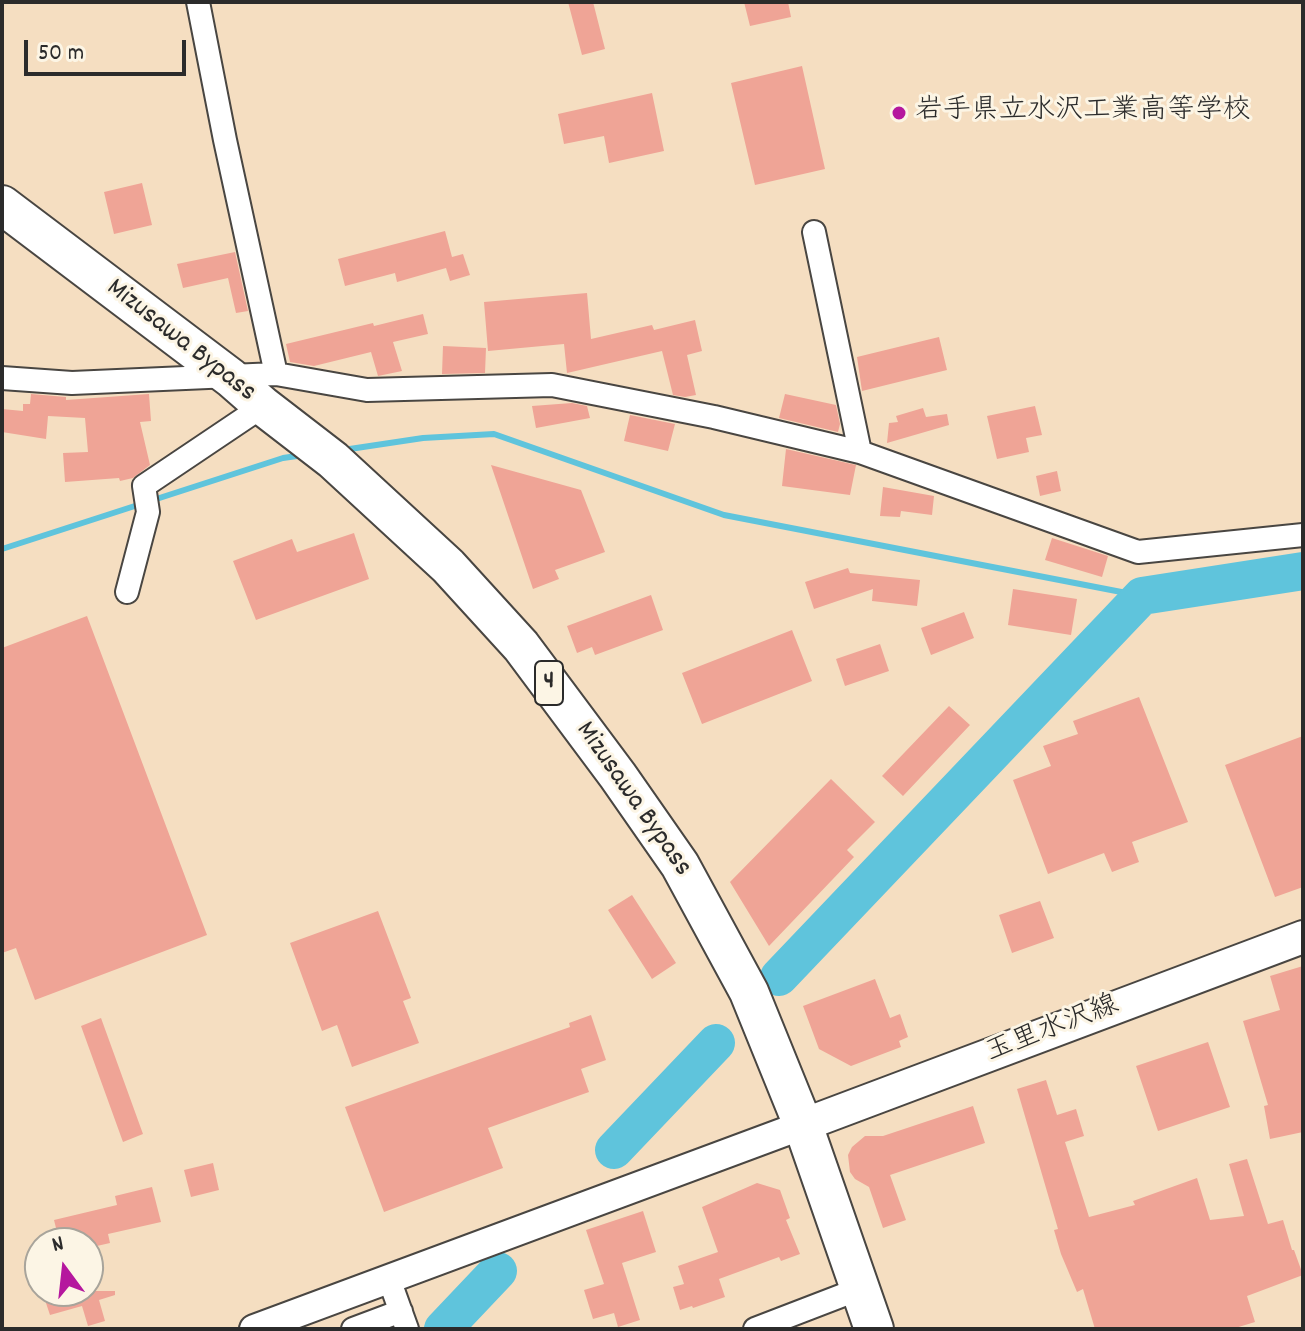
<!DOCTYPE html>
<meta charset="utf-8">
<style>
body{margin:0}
#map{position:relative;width:1305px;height:1331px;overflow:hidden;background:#f5dec1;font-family:Dekko,sans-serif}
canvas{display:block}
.frame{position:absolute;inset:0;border:4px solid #2b2b2b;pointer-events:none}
.north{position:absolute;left:24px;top:1227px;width:80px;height:80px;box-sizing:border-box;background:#fcf5e5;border:2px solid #a8a49b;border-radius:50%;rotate:345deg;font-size:22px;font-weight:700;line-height:32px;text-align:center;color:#2b2b2b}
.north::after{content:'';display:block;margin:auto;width:28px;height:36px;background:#b5179e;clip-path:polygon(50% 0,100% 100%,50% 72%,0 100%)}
.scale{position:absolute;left:24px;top:40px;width:162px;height:36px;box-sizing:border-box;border:4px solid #2b2b2b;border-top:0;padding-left:10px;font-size:24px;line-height:28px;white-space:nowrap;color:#2b2b2b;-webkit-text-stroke:6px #fcf5e5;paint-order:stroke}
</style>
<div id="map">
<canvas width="1305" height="1331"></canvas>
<div class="frame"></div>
<div class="north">N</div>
<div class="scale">50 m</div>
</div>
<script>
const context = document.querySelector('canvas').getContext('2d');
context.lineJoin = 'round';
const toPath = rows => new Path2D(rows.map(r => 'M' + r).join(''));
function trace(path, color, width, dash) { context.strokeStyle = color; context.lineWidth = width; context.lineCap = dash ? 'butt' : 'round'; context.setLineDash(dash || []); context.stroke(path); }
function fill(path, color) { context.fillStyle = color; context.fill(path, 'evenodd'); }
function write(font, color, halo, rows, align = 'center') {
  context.font = font + ' Dekko,"Klee One",sans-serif'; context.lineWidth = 6; context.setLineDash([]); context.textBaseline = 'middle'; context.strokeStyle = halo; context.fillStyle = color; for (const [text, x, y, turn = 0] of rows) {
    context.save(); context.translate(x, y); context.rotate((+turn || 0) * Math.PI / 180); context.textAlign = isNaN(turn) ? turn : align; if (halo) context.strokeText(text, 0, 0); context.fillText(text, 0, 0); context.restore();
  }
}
const stream = toPath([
 [343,450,423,438,494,434,724,515,1142,596],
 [2,549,283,458,304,455]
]);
const river = toPath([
 [779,977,1142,596,1303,571],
 [614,1150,716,1043],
 [443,1329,498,1271]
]);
const building = toPath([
 [568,2,593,2,605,49,582,55],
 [744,2,788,2,791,17,750,26],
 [802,66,825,169,755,185,731,83],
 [652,93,664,151,609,163,604,136,564,144,558,114],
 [142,183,152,225,114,234,104,192],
 [445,231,452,257,463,254,470,275,450,281,446,268,397,282,395,273,345,286,338,259],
 [235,252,248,311,236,313,228,278,183,288,177,264],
 [587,293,591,339,652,325,654,330,695,320,702,351,687,355,696,395,685,397,673,395,662,351,567,373,564,344,488,351,484,302],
 [423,314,428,334,393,342,402,371,378,376,371,352,314,366,290,362,286,344,373,323,374,326],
 [939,337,947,370,862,391,857,357],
 [443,346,486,348,485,373,442,374],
 [31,394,66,397,66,400,149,394,151,421,140,422,150,465,133,478,120,481,119,478,65,482,63,453,88,452,85,418,48,416,46,439,2,432,2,409,23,411,23,404,30,404],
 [785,394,836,405,840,424,838,432,779,418],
 [572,403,587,406,590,418,536,428,532,406],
 [1035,406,1042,435,1026,438,1029,452,997,459,987,416],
 [923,408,926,417,947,414,949,425,887,443,889,423,898,422,896,416],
 [630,415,675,424,668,451,624,441],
 [786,449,856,465,850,495,782,486],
 [491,465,581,490,605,552,555,570,559,579,533,589],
 [1057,471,1061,491,1040,496,1036,476],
 [883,487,934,496,932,515,901,511,900,517,880,516],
 [354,533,369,579,256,620,233,561,292,539,297,552],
 [1052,538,1108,556,1102,577,1045,560],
 [848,568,850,573,920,580,917,606,872,601,873,589,814,609,805,582],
 [1013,589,1077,599,1071,635,1008,625],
 [651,595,663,630,595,655,592,647,577,653,567,626],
 [964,612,974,638,931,655,921,628],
 [87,616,207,935,35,1000,16,948,2,953,2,648],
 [792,630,812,681,702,724,682,673],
 [880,644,889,671,845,686,836,659],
 [1139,697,1188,822,1132,842,1139,862,1112,872,1104,853,1048,874,1013,780,1051,766,1043,746,1078,734,1073,721],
 [949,706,970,725,903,796,882,776],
 [1303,736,1303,887,1275,897,1225,765],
 [831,779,875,822,847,850,854,857,769,946,730,882],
 [632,895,676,963,652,979,608,910],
 [1040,901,1054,938,1012,953,999,915],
 [378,911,411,998,403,1001,419,1043,352,1067,337,1025,322,1031,290,943],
 [1303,966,1303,1132,1270,1139,1264,1106,1268,1105,1243,1021,1280,1010,1270,976],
 [875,979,890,1018,900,1014,908,1037,899,1041,901,1047,851,1066,819,1049,803,1006],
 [591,1015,606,1060,581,1069,589,1092,488,1128,503,1168,384,1212,345,1107,570,1027,569,1023],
 [101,1018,143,1134,123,1142,81,1026],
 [1208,1042,1230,1107,1158,1131,1136,1066],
 [1046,1080,1057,1115,1076,1109,1084,1136,1065,1142,1089,1217,1135,1205,1133,1201,1197,1178,1210,1220,1244,1216,1229,1164,1247,1159,1268,1224,1283,1220,1292,1250,1294,1250,1303,1275,1247,1296,1255,1322,1232,1329,1095,1329,1083,1289,1077,1292,1061,1254,1054,1230,1058,1229,1017,1089],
 [973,1106,985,1143,890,1175,906,1220,883,1228,869,1187,855,1179,850,1172,848,1155,852,1147,865,1136,883,1136],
 [213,1163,219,1190,191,1197,184,1170],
 [757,1183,780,1190,790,1218,786,1220,800,1254,781,1261,779,1257,719,1279,725,1297,693,1308,692,1306,680,1310,673,1287,684,1284,678,1266,718,1252,702,1207],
 [152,1187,161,1222,108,1234,110,1243,88,1248,88,1243,80,1243,79,1235,59,1240,54,1220,117,1205,115,1196],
 [643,1211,656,1252,622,1263,640,1320,618,1327,614,1313,593,1319,584,1290,604,1284,586,1230],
 [42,1291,115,1291,115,1295,99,1300,105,1321,88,1326,82,1306,50,1315]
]);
const minor = toPath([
 [198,2,225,140,276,374],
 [814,232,860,452],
 [2,378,72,383,276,374,367,390,552,385,714,417,860,452,1138,552,1303,535],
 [127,592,148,512,144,486,263,406],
 [389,1279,407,1329],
 [353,1329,401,1311],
 [755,1329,859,1289]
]);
const tertiary = toPath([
 [254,1329,803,1125]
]);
const secondary = toPath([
 [803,1125,1303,937]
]);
const trunk = toPath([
 [2,205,231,378,263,406,333,460,448,566,521,646,618,776,680,865,749,992,803,1125,874,1329]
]);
const markers = [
 [899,113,8,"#b5179e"]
];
const shields = [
 [549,683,28]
];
const shieldNames = [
 ["4",549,683]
];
const poiNames = [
 ["岩手県立水沢工業高等学校",915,113]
];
const streetNames = [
 ["Mizusawa Bypass",180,342,38],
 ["Mizusawa Bypass",632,800,55],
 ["玉里水沢線",1053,1031,-21]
];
trace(stream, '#5fc4dc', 6);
trace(river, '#5fc4dc', 38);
fill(building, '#efa496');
trace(minor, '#494642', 26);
trace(tertiary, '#494642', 32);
trace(secondary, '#494642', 36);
trace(trunk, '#494642', 42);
trace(minor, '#fff', 22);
trace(tertiary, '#fff', 28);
trace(secondary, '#fff', 32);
trace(trunk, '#fff', 38);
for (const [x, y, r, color] of markers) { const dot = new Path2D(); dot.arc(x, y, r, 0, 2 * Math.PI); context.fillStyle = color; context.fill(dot); trace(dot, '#fcf5e5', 3); }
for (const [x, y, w] of shields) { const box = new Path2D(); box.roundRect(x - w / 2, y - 22, w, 44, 6); context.fillStyle = '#fcf5e5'; context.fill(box); trace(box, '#2b2b2b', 2); }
write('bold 26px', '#2b2b2b', null, shieldNames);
write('28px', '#2b2b2b', '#fcf5e5', poiNames, 'left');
write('28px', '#2b2b2b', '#fcf5e5', streetNames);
</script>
